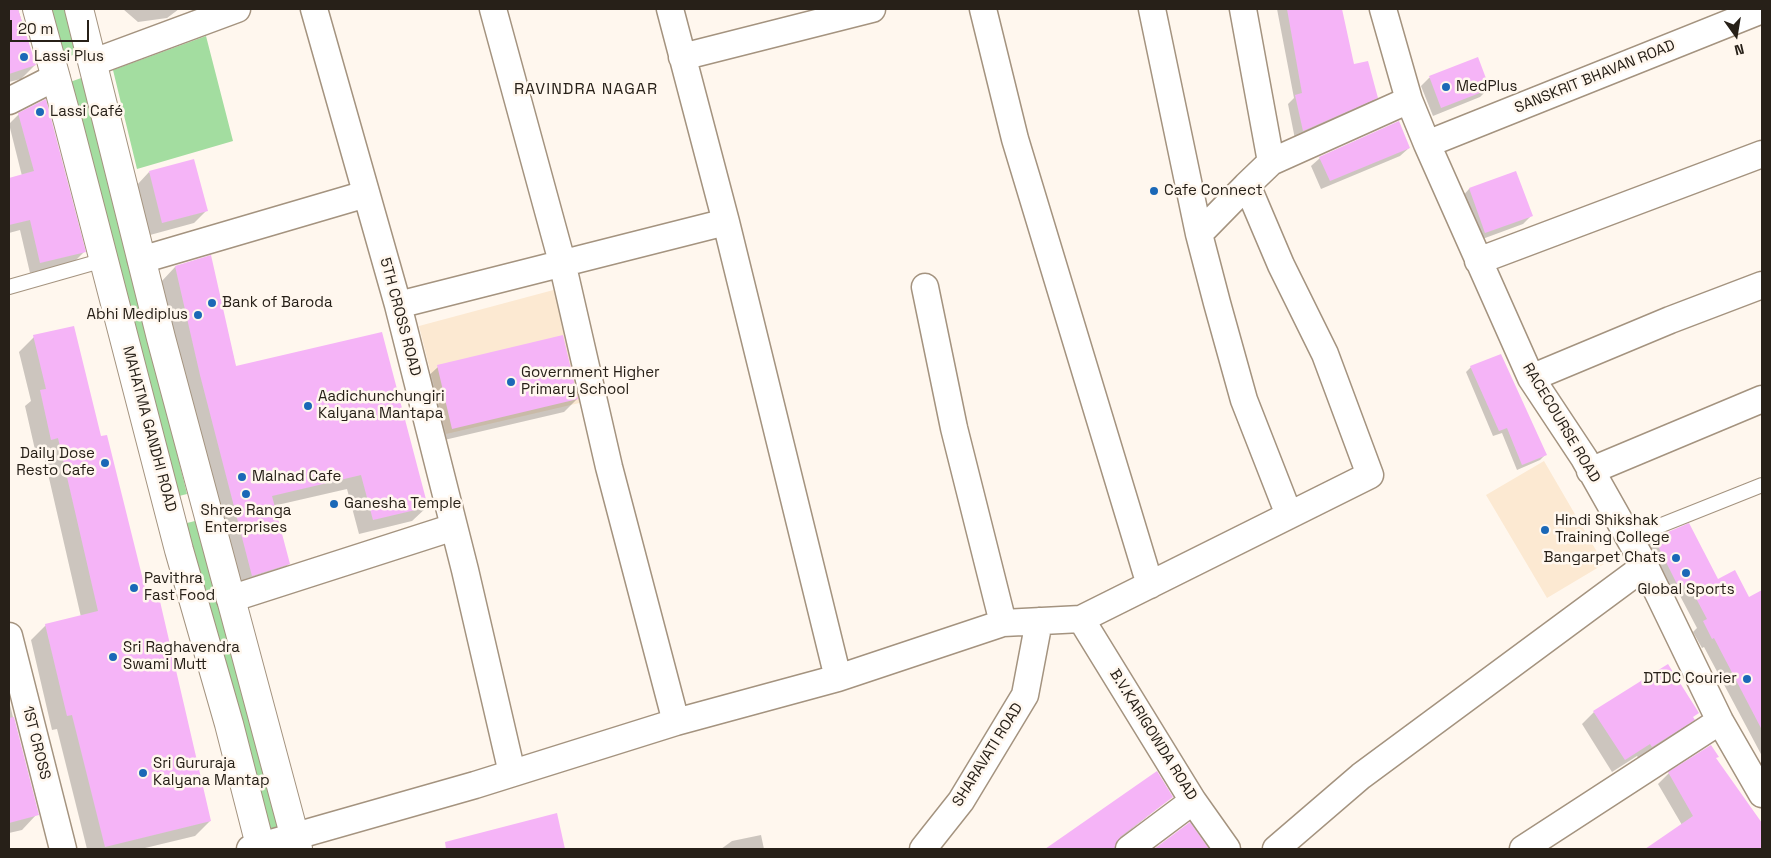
<!DOCTYPE html>
<meta charset="utf-8">
<style>
body{margin:0}
#map{position:relative;width:1771px;height:858px;overflow:hidden;background:#fff7ee;font-family:"Space Grotesk",sans-serif}
canvas{display:block}
.frame{position:absolute;inset:0;border:10px solid #272018;pointer-events:none}
.north{position:absolute;left:1711px;top:10px;width:50px;height:50px;-webkit-text-stroke:4px #fff7ee;paint-order:stroke;rotate:167deg;font-size:14px;font-weight:700;line-height:20px;text-align:center;color:#272018}
.north::after{content:'';display:block;margin:auto;width:18px;height:22px;background:#272018;clip-path:polygon(50% 0,100% 100%,50% 72%,0 100%)}
.scale{position:absolute;left:10px;top:20px;width:79px;height:22px;box-sizing:border-box;border:2px solid #272018;border-top:0;padding-left:6px;font-size:15px;line-height:18px;white-space:nowrap;color:#272018;-webkit-text-stroke:4px #fff7ee;paint-order:stroke}
</style>
<div id="map">
<canvas width="1771" height="858"></canvas>
<div class="frame"></div>
<div class="north">N</div>
<div class="scale">20 m</div>
</div>
<script>
const context = document.querySelector('canvas').getContext('2d');
context.lineJoin = 'round';
function fill(path, color) { context.fillStyle = color; context.fill(path, 'evenodd'); }
const toPath = rows => new Path2D(rows.map(r => 'M' + r).join(''));
function trace(path, color, width, dash) { context.strokeStyle = color; context.lineWidth = width; context.lineCap = dash ? 'butt' : 'round'; context.setLineDash(dash || []); context.stroke(path); }
function write(font, color, halo, rows, align = 'center') {
  context.font = font + ' "Space Grotesk",sans-serif'; context.lineWidth = 5; context.setLineDash([]); context.textBaseline = 'middle'; context.strokeStyle = halo; context.fillStyle = color; for (const [text, x, y, turn = 0] of rows) {
    context.save(); context.translate(x, y); context.rotate((+turn || 0) * Math.PI / 180); context.textAlign = isNaN(turn) ? turn : align; if (halo) context.strokeText(text, 0, 0); context.fillText(text, 0, 0); context.restore();
  }
}
const built = toPath([
 [561,288,588,401,446,434,419,326],
 [1544,461,1604,564,1547,598,1486,495]
]);
const green = toPath([
 [48,9,65,9,77,54,62,58],
 [206,36,233,141,137,169,113,70],
 [84,77,187,494,175,497,70,82],
 [195,521,282,830,271,833,183,524]
]);
const shadow = toPath([
 [9,9,18,9,35,65,21,79,9,82],
 [123,9,179,9,167,18,138,22],
 [1277,9,1341,9,1353,65,1377,97,1368,106,1295,139,1288,104,1294,98],
 [1477,59,1489,88,1480,97,1433,116,1421,86,1429,78],
 [19,114,84,252,74,262,30,273,20,230,9,233,9,179,22,176,9,124],
 [1409,148,1400,156,1321,189,1311,166,1320,158],
 [149,172,206,211,194,223,150,235,137,185],
 [1515,172,1532,215,1523,224,1477,241,1461,198,1469,189],
 [210,257,236,368,427,507,412,521,359,534,347,489,273,506,289,564,274,578,237,590,161,282,175,267],
 [34,337,100,437,210,821,195,836,141,849,87,849,57,729,52,730,31,640,46,625,81,617,43,452,36,454,25,406,31,401,19,352],
 [438,367,577,399,564,412,440,441,425,379],
 [1471,367,1545,455,1540,460,1517,470,1502,433,1493,436,1466,372],
 [1688,525,1717,581,1749,598,1762,592,1762,756,1704,647,1702,648,1693,632,1697,628,1678,592,1669,597,1644,549,1654,539],
 [9,701,37,814,22,830,9,833],
 [1594,712,1692,718,1693,719,1681,732,1639,759,1637,756,1612,772,1582,724],
 [1715,759,1762,828,1762,849,1649,849,1682,825,1658,784,1669,773],
 [1156,773,1171,797,1107,849,1047,849],
 [556,815,563,849,448,849,457,840],
 [1189,824,1209,849,1156,849],
 [761,835,764,849,721,849,732,841]
]);
const building = toPath([
 [9,9,18,9,36,65,9,74],
 [1287,9,1342,9,1354,64,1368,61,1378,98,1303,131,1295,95,1302,93],
 [1478,57,1490,89,1441,108,1429,76],
 [46,99,86,252,40,263,30,220,9,225,9,178,34,171,18,113],
 [1399,121,1410,148,1330,181,1319,157],
 [194,159,208,211,162,223,149,171],
 [1516,171,1533,216,1485,233,1469,188],
 [211,255,236,366,382,332,428,507,373,520,361,475,272,496,290,564,252,576,200,375,175,266],
 [74,326,101,436,107,435,148,600,159,597,211,821,105,847,72,715,67,716,45,624,98,611,58,438,51,440,40,390,46,389,33,335],
 [563,335,578,399,452,429,437,365],
 [1501,354,1547,455,1522,465,1507,428,1499,431,1470,366],
 [1689,523,1718,579,1735,570,1749,597,1762,590,1762,730,1714,638,1712,639,1703,621,1707,619,1688,583,1679,588,1654,538],
 [1668,664,1699,713,1693,717,1695,720,1652,747,1650,744,1625,760,1593,711],
 [14,717,39,815,9,823,9,718],
 [1711,745,1719,757,1716,758,1762,823,1762,849,1645,849,1693,816,1668,772],
 [1157,771,1173,797,1120,837,1114,849,1045,849],
 [557,813,565,849,446,849,445,842],
 [1190,822,1209,849,1154,849]
]);
const service = toPath([
 [9,287,104,260],
 [1629,538,1762,485]
]);
const minor = toPath([
 [314,9,398,305,465,570,512,773],
 [493,9,562,262,609,467,676,722],
 [670,9,726,222,838,678],
 [983,9,1015,139,1150,585],
 [1152,9,1199,234,1217,303,1244,400,1289,515],
 [1243,9,1271,162],
 [1383,9,1409,100,1427,144,1531,378,1584,458,1645,566,1720,721,1762,794],
 [682,57,872,9],
 [94,62,237,9],
 [9,101,56,77],
 [1427,144,1762,10],
 [1199,234,1247,185],
 [141,260,366,194],
 [1478,261,1762,154],
 [925,287,954,428,1003,623],
 [398,305,726,222],
 [1531,378,1670,320,1762,285],
 [1590,471,1762,399],
 [230,599,454,527],
 [1081,619,1193,801,1227,849],
 [9,636,63,849],
 [250,849,475,785,676,722,838,678,1003,623,1081,619,1370,475,1325,354,1281,265,1247,185,1271,162,1409,100],
 [923,849,961,801,1025,695,1039,621],
 [1129,849,1193,801],
 [1276,849,1361,776,1645,566],
 [1523,849,1720,721]
]);
const tertiary = toPath([
 [37,9,68,122,179,550,229,724,261,849],
 [79,9,161,338,298,849]
]);
const markers = [
 [24,57,5,"#1b68b7"],
 [1446,87,5,"#1b68b7"],
 [40,112,5,"#1b68b7"],
 [1154,191,5,"#1b68b7"],
 [212,303,5,"#1b68b7"],
 [198,315,5,"#1b68b7"],
 [511,382,5,"#1b68b7"],
 [308,406,5,"#1b68b7"],
 [105,463,5,"#1b68b7"],
 [242,477,5,"#1b68b7"],
 [246,494,5,"#1b68b7"],
 [334,504,5,"#1b68b7"],
 [1545,530,5,"#1b68b7"],
 [1676,558,5,"#1b68b7"],
 [1686,573,5,"#1b68b7"],
 [134,588,5,"#1b68b7"],
 [113,657,5,"#1b68b7"],
 [1747,679,5,"#1b68b7"],
 [143,773,5,"#1b68b7"]
];
const poiNames = [
 ["Lassi Plus",34,57],
 ["MedPlus",1456,87],
 ["Lassi Café",50,112],
 ["Cafe Connect",1164,191],
 ["Bank of Baroda",222,303],
 ["Abhi Mediplus",188,315,"right"],
 ["Government Higher",521,373],
 ["Primary School",521,390],
 ["Aadichunchungiri",318,397],
 ["Kalyana Mantapa",318,414],
 ["Daily Dose",95,454,"right"],
 ["Resto Cafe",95,471,"right"],
 ["Malnad Cafe",252,477],
 ["Ganesha Temple",344,504],
 ["Shree Ranga",246,511,"center"],
 ["Enterprises",246,528,"center"],
 ["Hindi Shikshak",1555,521],
 ["Training College",1555,538],
 ["Bangarpet Chats",1666,558,"right"],
 ["Pavithra",144,579],
 ["Fast Food",144,596],
 ["Global Sports",1686,590,"center"],
 ["Sri Raghavendra",123,648],
 ["Swami Mutt",123,665],
 ["DTDC Courier",1737,679,"right"],
 ["Sri Gururaja",153,764],
 ["Kalyana Mantap",153,781]
];
const streetNames = [
 ["SANSKRIT BHAVAN ROAD",1595,77,-22],
 ["5TH CROSS ROAD",400,317,75],
 ["RACECOURSE ROAD",1561,423,59],
 ["MAHATMA GANDHI ROAD",149,429,75],
 ["B.V.KARIGOWDA ROAD",1153,735,58],
 ["1ST CROSS",36,743,76],
 ["SHARAVATI ROAD",988,755,-58]
];
const neighbourhoodNames = [
 ["RAVINDRA NAGAR",586,90]
];
fill(built, '#fce9d2');
fill(green, '#a3dda0');
fill(shadow, '#0003');
fill(building, '#f5b4f7');
trace(service, '#a4937f', 16);
trace(minor, '#a4937f', 29);
trace(tertiary, '#a4937f', 30);
trace(service, '#fff', 14);
trace(minor, '#fff', 26);
trace(tertiary, '#fff', 28);
for (const [x, y, r, color] of markers) { const dot = new Path2D(); dot.arc(x, y, r, 0, 2 * Math.PI); context.fillStyle = color; context.fill(dot); trace(dot, '#fff7ee', 2); }
write('15px', '#272018', '#fff7ee', poiNames, 'left');
write('15px', '#272018', '#fff7ee', streetNames);
context.letterSpacing = '1px';
write('16px', '#272018', '#fff7ee', neighbourhoodNames);
context.letterSpacing = '0px';
</script>
